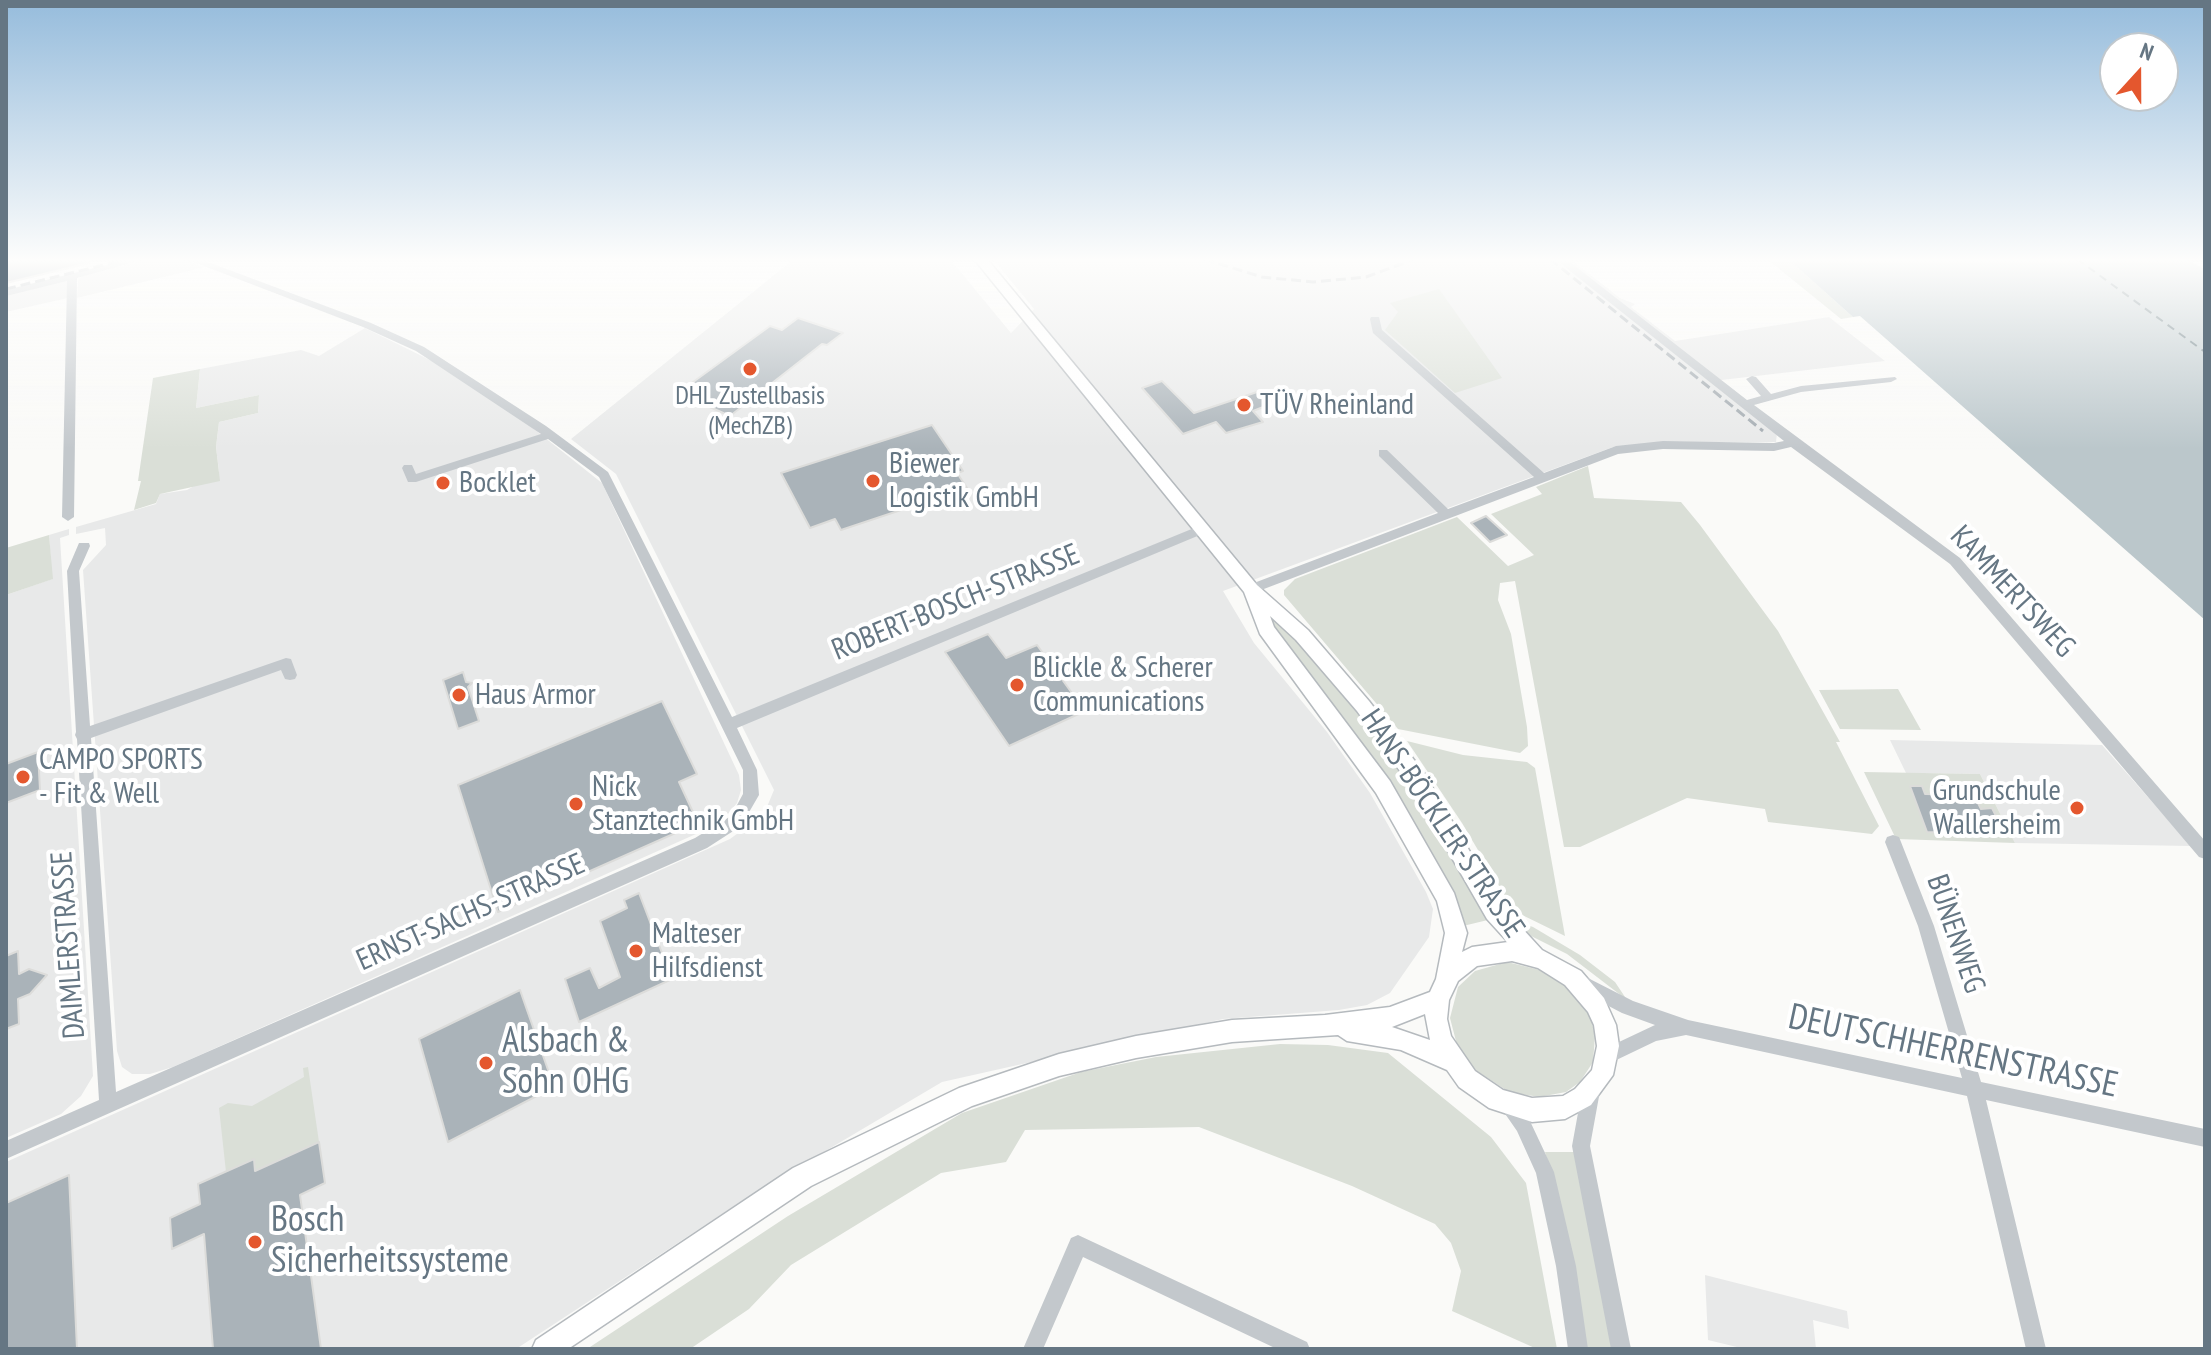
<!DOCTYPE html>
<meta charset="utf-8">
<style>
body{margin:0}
#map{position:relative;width:2211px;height:1355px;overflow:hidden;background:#fafaf8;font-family:"PT Sans Narrow",sans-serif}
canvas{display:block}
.frame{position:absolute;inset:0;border:8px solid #657683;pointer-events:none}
.north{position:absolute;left:2099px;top:32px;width:80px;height:80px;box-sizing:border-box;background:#fff;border:2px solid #c1c8cd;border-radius:50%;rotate:21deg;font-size:22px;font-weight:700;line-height:32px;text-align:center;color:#657683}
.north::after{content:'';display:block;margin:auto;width:28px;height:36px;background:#e4572e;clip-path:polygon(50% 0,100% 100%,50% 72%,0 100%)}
</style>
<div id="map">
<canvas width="2211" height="1355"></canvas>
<div class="frame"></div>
<div class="north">N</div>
</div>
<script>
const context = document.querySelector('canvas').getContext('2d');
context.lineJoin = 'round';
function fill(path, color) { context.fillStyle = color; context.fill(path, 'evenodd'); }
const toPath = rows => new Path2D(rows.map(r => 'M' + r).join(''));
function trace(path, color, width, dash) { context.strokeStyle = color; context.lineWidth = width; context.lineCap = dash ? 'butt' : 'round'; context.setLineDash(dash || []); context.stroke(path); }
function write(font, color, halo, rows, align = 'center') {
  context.font = font + ' "PT Sans Narrow",sans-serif'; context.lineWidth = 8; context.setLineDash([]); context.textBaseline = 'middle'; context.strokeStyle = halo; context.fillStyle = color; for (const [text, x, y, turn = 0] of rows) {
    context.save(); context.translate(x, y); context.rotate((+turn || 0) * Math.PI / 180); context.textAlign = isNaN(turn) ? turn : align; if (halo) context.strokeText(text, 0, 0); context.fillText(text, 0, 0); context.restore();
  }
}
const built = toPath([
 [149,259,180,259,205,267,77,298,78,280,82,276],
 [794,259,950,259,1011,333,1034,309,993,259,1570,259,1620,298,1635,304,1631,307,1675,341,1829,317,1885,361,1713,381,1777,433,1776,442,1661,442,1613,447,1223,591,1254,643,1327,732,1370,793,1426,892,1433,909,1429,937,1390,993,1367,1005,1339,1010,1223,1019,942,1082,751,1195,516,1349,6,1349,6,1162,730,839,764,814,774,790,616,474,571,439],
 [67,281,68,298,6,312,6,295],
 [365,328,436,363,529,425,602,483,739,775,741,790,737,803,729,813,696,834,173,1067,150,1074,132,1074,122,1067,117,1051,83,570,106,545,105,528,76,534,76,527,156,504,160,494,187,490,219,472,216,447,219,422,258,413,259,395,196,408,200,369,301,350,319,356],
 [69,529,69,535,60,538,93,1076,81,1096,61,1114,6,1138,6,595,52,579,49,535],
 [1890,740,2102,745,2191,846,2015,843,1980,774,1906,773],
 [1705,1275,1847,1311,1849,1329,1813,1320,1816,1349,1745,1349,1708,1340]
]);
const green = toPath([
 [1767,259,1788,259,1853,317,1841,319],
 [1439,289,1502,378,1455,393,1385,330,1398,312,1390,303],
 [200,369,196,408,259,395,258,413,219,422,216,447,220,481,160,494,156,503,134,510,141,481,138,481,153,378],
 [1588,466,1594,498,1681,502,1700,525,1778,631,1840,742,1836,742,1879,826,1872,834,1768,822,1765,809,1687,798,1580,847,1564,847,1515,581,1500,583,1498,600,1511,634,1527,727,1528,746,1520,753,1398,729,1284,595,1284,590,1295,579,1457,517,1508,566,1534,555,1491,514,1542,494,1536,487],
 [49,535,53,579,6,595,6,548],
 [1269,615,1282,621,1392,753,1492,919,1463,926,1273,633],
 [1898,689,1921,730,1840,729,1819,690],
 [1407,741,1463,755,1527,762,1535,768,1565,936,1514,911,1462,823],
 [1864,772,1980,774,2015,843,1896,839],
 [1513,920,1533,927,1580,955,1615,982,1627,1000,1567,954,1523,932],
 [1507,962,1544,971,1568,987,1591,1018,1595,1036,1593,1062,1580,1082,1566,1092,1539,1097,1509,1092,1474,1069,1457,1045,1450,1018,1458,987,1475,971],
 [1280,1044,1328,1045,1388,1053,1491,1137,1526,1183,1557,1349,1537,1349,1452,1311,1461,1271,1451,1243,1435,1224,1352,1186,1199,1127,1025,1130,1006,1162,941,1173,791,1265,749,1309,690,1349,587,1349,788,1216,962,1113,1081,1072,1156,1057],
 [308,1067,319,1142,255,1171,253,1160,226,1172,219,1108,228,1103,252,1106,304,1077,303,1068],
 [1545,1152,1576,1152,1614,1349,1583,1349,1561,1212]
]);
const water = toPath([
 [1788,259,2186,259,2205,269,2205,620,1860,316,1853,317]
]);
const ferry = toPath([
 [2077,259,2205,352]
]);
const building = toPath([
 [6,259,88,259,89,263,6,283,6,259],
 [798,318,843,333,827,345,822,344,730,416,678,393,770,326,782,330,798,318],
 [1162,381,1194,413,1263,390,1279,394,1276,402,1253,411,1263,422,1226,433,1216,422,1183,434,1142,388,1162,381],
 [932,425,963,471,957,473,967,488,841,530,835,519,810,528,781,473,932,425],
 [1486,516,1507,535,1490,542,1471,523,1486,516],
 [988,634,1006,658,1037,645,1085,711,1009,746,945,652,988,634],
 [463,672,466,682,472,683,468,687,479,721,458,729,443,680,463,672],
 [662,701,697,774,679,782,698,823,498,912,458,785,662,701],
 [38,752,40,790,6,803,6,764,38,752],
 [1910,786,1922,786,1925,794,1974,795,1981,809,1992,808,2005,834,1927,832,1910,786],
 [639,893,672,979,579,1022,565,979,590,968,599,988,620,977,600,921,627,908,624,900,639,893],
 [18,951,19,974,29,969,47,975,30,994,18,999,19,1024,6,1029,6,956,18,951],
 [520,990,554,1087,448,1142,419,1039,520,990],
 [319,1142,325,1183,300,1195,321,1349,213,1349,204,1234,172,1249,170,1218,200,1204,198,1184,254,1159,255,1171,319,1142],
 [69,1175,77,1349,6,1349,6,1203,69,1175]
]);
const minor = toPath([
 [130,259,146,259,77,278,74,517,68,521,62,517,67,281,6,296,6,290,130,259],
 [186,259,200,259,371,323,424,347,546,426,608,472,732,717,1199,526,1207,526,1209,529,1207,532,737,728,757,770,759,795,741,826,707,848,6,1159,6,1141,99,1100,77,739,75,735,76,732,67,571,79,543,89,543,90,546,79,571,90,726,286,658,291,659,297,675,295,679,290,680,285,679,281,670,91,738,116,1092,695,838,731,816,743,794,743,770,599,477,548,439,416,482,408,482,402,468,404,465,412,465,416,474,541,434,416,351,363,327,186,259],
 [1555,259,1566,259,1747,400,1761,396,1746,379,1752,376,1756,377,1771,394,1801,386,1895,377,1897,379,1891,382,1801,392,1754,405,1960,558,2205,841,2205,859,2199,857,1950,564,1791,447,1774,451,1663,449,1618,454,1256,592,1246,592,1244,589,1246,586,1438,513,1379,456,1379,450,1387,450,1448,509,1534,477,1373,333,1370,319,1371,317,1379,317,1382,330,1544,473,1616,446,1663,441,1774,443,1784,441,1555,259],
 [1893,835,1899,837,1901,842,1934,926,1981,1082,2205,1129,2205,1147,1986,1100,2046,1349,2026,1349,1967,1096,1686,1035,1656,1041,1608,1064,1602,1062,1599,1056,1602,1050,1655,1025,1622,1013,1576,989,1574,983,1576,977,1582,975,1633,1001,1688,1020,1962,1078,1918,926,1885,842,1887,837,1893,835],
 [1591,1082,1597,1085,1600,1091,1590,1146,1631,1349,1611,1349,1572,1146,1582,1091,1585,1085,1591,1082],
 [1508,1096,1514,1099,1529,1119,1554,1172,1576,1266,1588,1349,1568,1349,1556,1266,1536,1173,1517,1131,1499,1105,1502,1099,1508,1096],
 [1078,1235,1307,1342,1310,1349,1277,1349,1083,1257,1043,1349,1023,1349,1071,1238,1078,1235]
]);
const major = toPath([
 [974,259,987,259,1257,585,1308,630,1369,701,1424,773,1501,905,1542,950,1581,971,1604,998,1616,1025,1619,1046,1613,1075,1591,1105,1565,1119,1532,1122,1489,1108,1459,1087,1447,1070,1401,1050,1347,1041,1338,1035,1232,1042,1136,1058,1059,1076,972,1106,811,1186,568,1349,532,1349,536,1340,793,1168,959,1088,1059,1054,1136,1036,1232,1020,1325,1015,1390,1007,1430,992,1436,979,1445,933,1437,901,1376,793,1260,634,1244,592,974,259],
 [1270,616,1296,640,1357,711,1410,785,1487,919,1508,942,1472,947,1462,952,1467,933,1454,893,1390,781,1274,627,1270,616],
 [1512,961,1538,968,1565,985,1588,1012,1594,1025,1597,1046,1592,1070,1575,1089,1563,1096,1532,1098,1503,1090,1475,1071,1451,1036,1447,1019,1449,1000,1458,981,1477,966,1512,961],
 [1425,1014,1430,1040,1392,1027,1425,1014]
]);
const rail = toPath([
 [1204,259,1262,277,1313,282,1366,277,1415,259],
 [1550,259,1763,431],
 [6,289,128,259]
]);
const markers = [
 [750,369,8,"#e4572e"],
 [1244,405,8,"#e4572e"],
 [873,481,8,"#e4572e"],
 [443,483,8,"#e4572e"],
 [1017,685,8,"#e4572e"],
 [459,695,8,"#e4572e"],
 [23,777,8,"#e4572e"],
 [576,804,8,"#e4572e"],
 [2077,808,8,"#e4572e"],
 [636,951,8,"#e4572e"],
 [486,1063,8,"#e4572e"],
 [255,1242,8,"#e4572e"]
];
const farPoinames = [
 ["DHL Zustellbasis",750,397],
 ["(MechZB)",750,427]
];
const poiNames = [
 ["TÜV Rheinland",1260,405],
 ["Biewer",889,464],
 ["Logistik GmbH",889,498],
 ["Bocklet",459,483],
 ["Blickle & Scherer",1033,668],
 ["Communications",1033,702],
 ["Haus Armor",475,695],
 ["CAMPO SPORTS",39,760],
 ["- Fit & Well",39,794],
 ["Nick",592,787],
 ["Stanztechnik GmbH",592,821],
 ["Grundschule",2061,791,"right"],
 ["Wallersheim",2061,825,"right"],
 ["Malteser",652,934],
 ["Hilfsdienst",652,968]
];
const streetNames = [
 ["KAMMERTSWEG",2012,592,47],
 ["ROBERT-BOSCH-STRASSE",956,603,-22],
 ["HANS-BÖCKLER-STRASSE",1442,824,56],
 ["ERNST-SACHS-STRASSE",471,913,-24],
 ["BÜNENWEG",1955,934,71],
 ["DAIMLERSTRASSE",69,945,-94]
];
const nearPoinames = [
 ["Alsbach &",502,1042],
 ["Sohn OHG",502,1083],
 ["Bosch",271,1221],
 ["Sicherheitssysteme",271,1262]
];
const nearStreetnames = [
 ["DEUTSCHHERRENSTRASSE",1953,1052,12]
];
fill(built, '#e8e9e9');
fill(green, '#dadfd7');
fill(water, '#bbc7cb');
trace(ferry, '#60757c', 2, [8, 6]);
fill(building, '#aab3b9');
trace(building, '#dcdcda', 2);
trace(major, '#b5babe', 3);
fill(minor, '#c3c8cc');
fill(major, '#fff');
trace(rail, '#a2aab0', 3, [10, 5]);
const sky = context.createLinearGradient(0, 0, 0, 449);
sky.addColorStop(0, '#96bcdc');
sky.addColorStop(0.58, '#fdfdfc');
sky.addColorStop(1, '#fdfdfc00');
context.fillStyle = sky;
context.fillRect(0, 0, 2211, 449);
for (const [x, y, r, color] of markers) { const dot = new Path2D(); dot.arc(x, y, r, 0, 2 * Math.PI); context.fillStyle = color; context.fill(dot); trace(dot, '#fff', 3); }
write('26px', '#657683', '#fff', farPoinames);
write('30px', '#657683', '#fff', poiNames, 'left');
write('30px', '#657683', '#fff', streetNames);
write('36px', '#657683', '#fff', nearPoinames, 'left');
write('36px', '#657683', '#fff', nearStreetnames);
</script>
